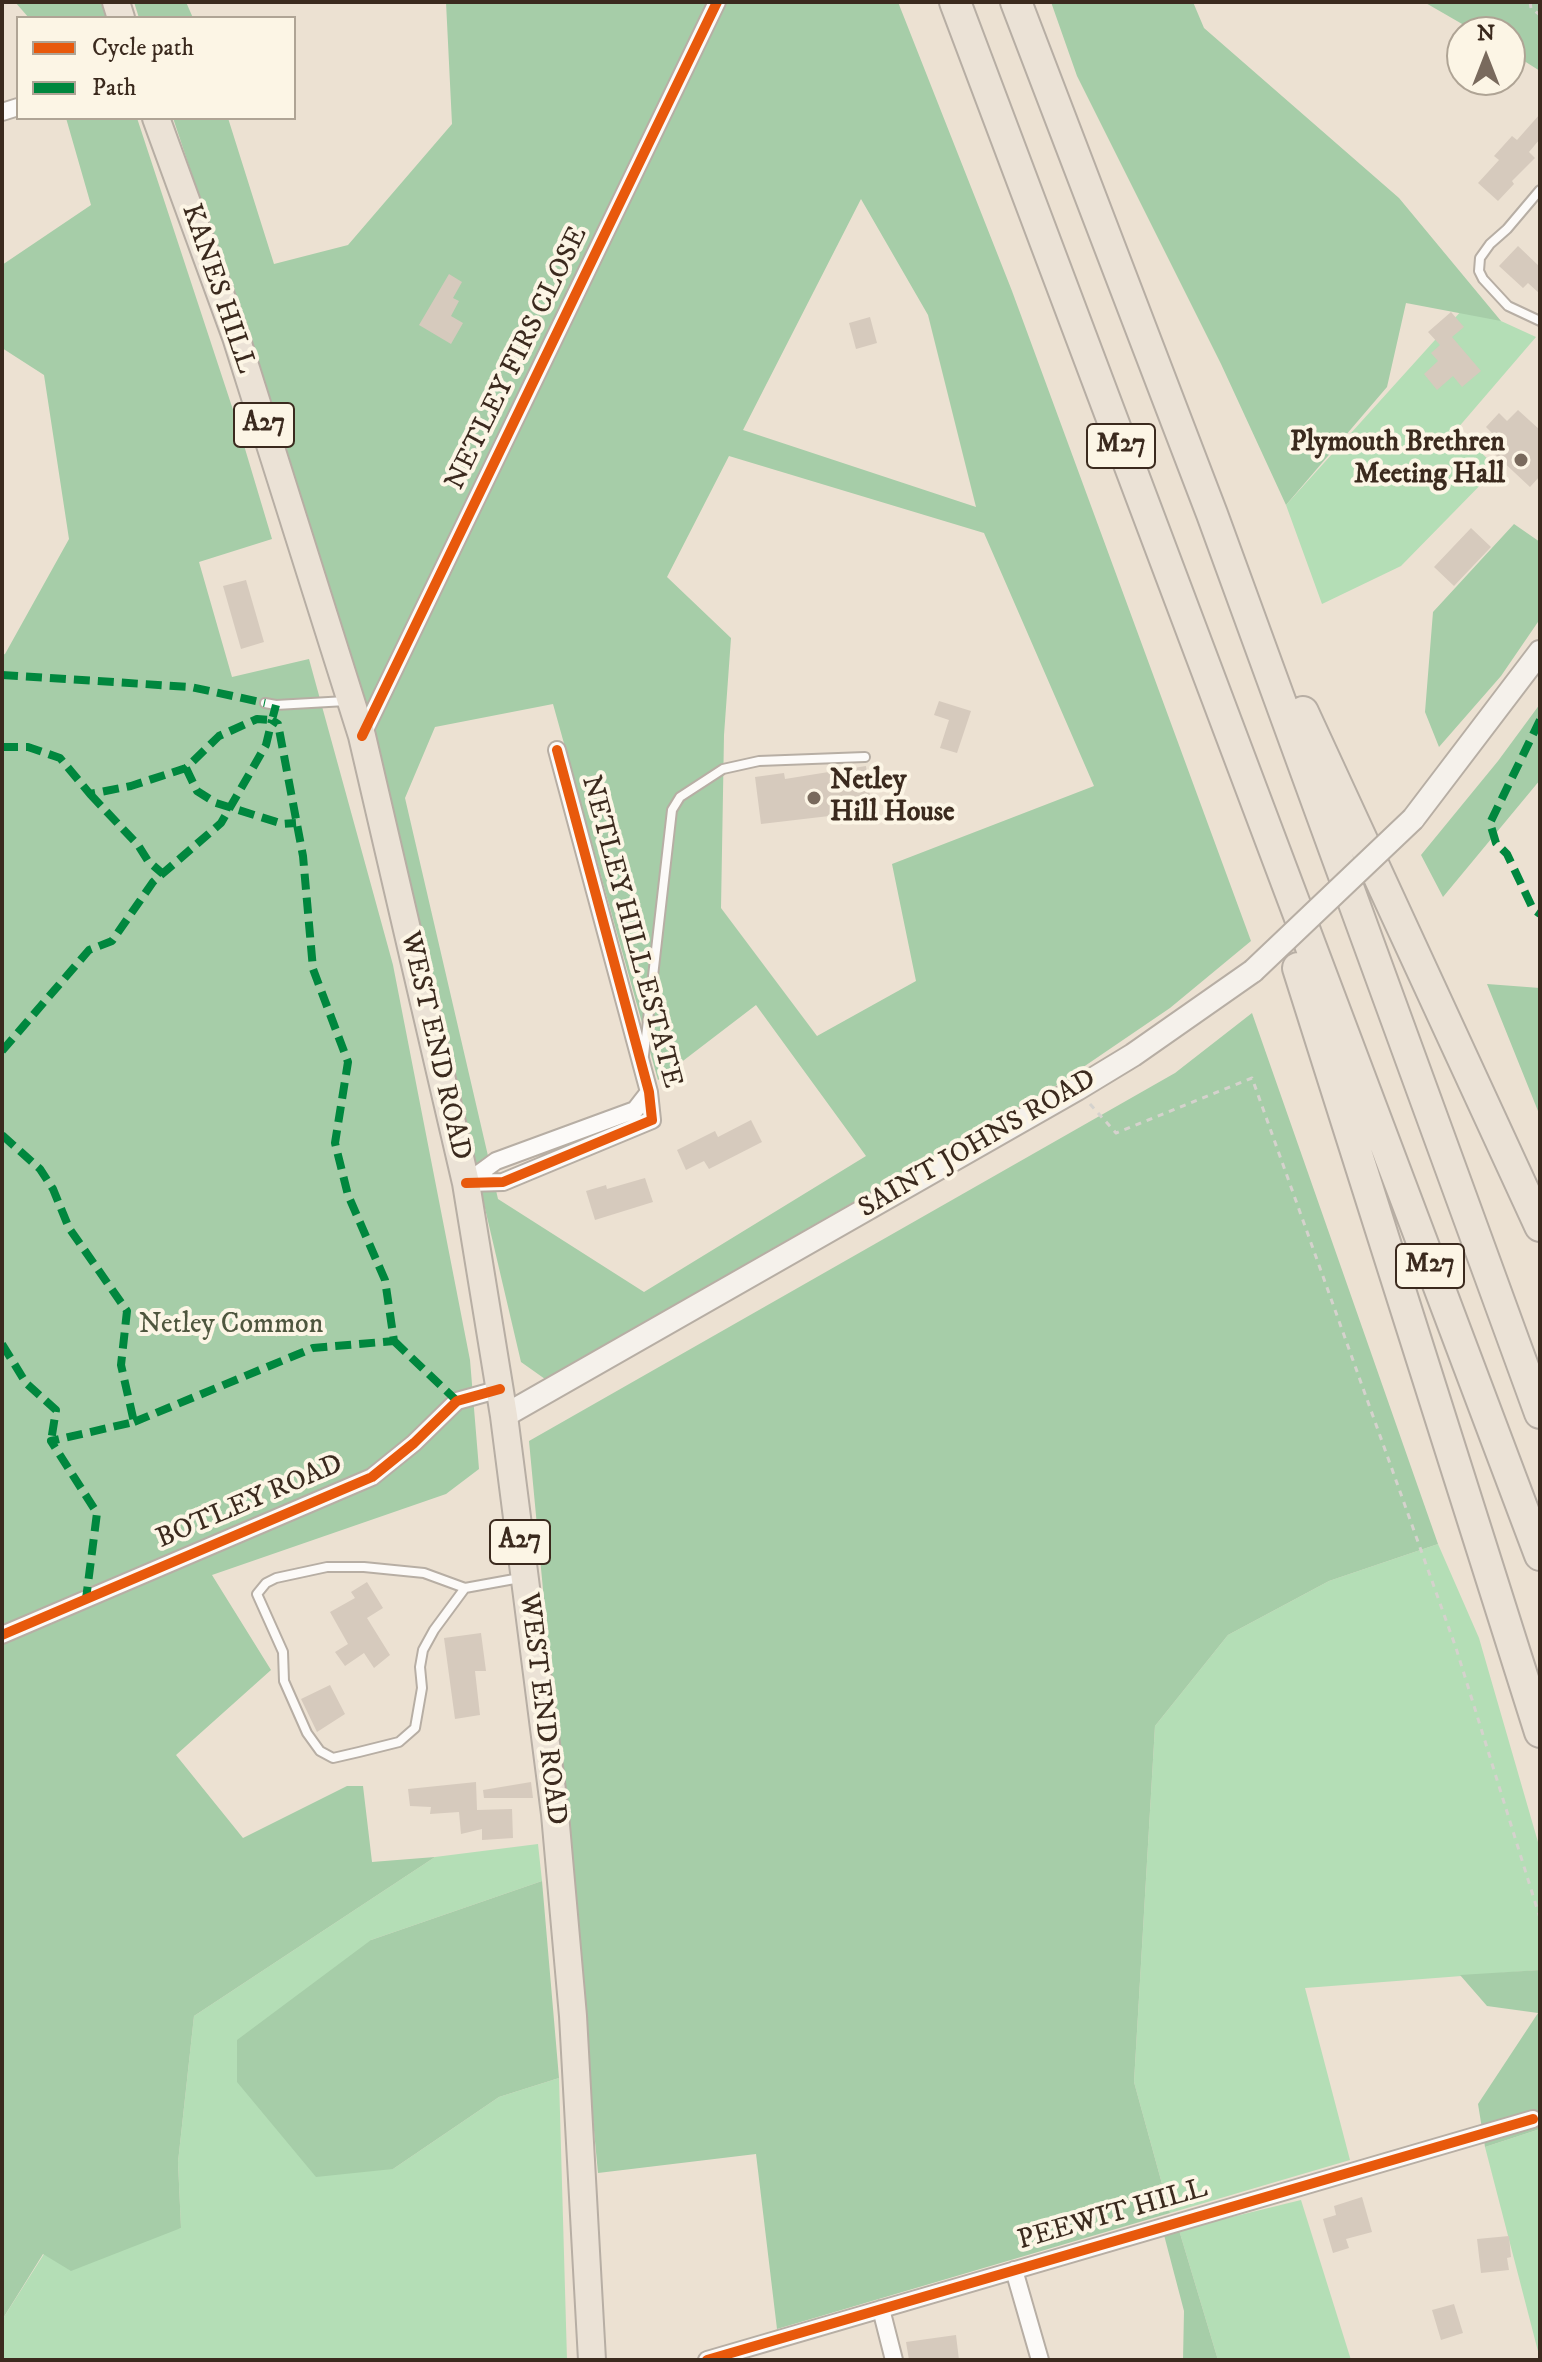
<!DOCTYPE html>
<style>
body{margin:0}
#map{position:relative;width:1542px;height:2362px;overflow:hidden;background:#ece1d2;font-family:"IM FELL DW Pica",serif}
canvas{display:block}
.frame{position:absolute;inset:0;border:4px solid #3b2a1e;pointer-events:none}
.legend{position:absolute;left:16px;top:16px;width:280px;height:104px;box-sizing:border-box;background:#fcf5e5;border:2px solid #afa495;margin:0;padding:10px 14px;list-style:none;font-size:24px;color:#3b2a1e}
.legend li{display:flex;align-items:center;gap:16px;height:40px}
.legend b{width:40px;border:2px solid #afa495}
.north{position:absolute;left:1446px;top:16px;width:80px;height:80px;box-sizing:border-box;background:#fcf5e5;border:2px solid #afa495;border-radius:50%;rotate:0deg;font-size:22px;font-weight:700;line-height:32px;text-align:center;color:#3b2a1e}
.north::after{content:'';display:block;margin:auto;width:28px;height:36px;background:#796a5d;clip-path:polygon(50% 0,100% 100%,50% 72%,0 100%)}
</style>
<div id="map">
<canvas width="1542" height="2362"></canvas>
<div class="frame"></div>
<ul class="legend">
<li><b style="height:10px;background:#e8590c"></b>Cycle path</li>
<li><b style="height:10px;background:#00873e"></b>Path</li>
</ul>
<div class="north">N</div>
</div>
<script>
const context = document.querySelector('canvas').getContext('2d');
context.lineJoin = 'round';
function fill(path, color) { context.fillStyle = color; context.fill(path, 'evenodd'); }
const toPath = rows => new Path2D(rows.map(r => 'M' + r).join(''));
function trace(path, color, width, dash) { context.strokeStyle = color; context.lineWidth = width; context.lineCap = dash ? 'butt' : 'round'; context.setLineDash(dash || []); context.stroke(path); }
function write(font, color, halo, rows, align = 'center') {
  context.font = font + ' "IM FELL DW Pica",serif'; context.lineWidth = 8; context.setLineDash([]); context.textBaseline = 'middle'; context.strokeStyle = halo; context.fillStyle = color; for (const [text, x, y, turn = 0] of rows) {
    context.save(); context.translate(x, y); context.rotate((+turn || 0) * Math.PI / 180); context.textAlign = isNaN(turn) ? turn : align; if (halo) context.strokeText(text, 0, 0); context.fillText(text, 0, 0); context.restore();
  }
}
const green = toPath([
 [1472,299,1501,321,1536,337,1457,429,1497,468,1401,566,1322,604,1286,505],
 [1438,1544,1479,1638,1540,1849,1540,1970,1305,1988,1350,2160,1170,2213,1134,2082,1155,1726,1228,1635,1329,1581],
 [538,1844,542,1881,371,1940,393,2169,499,2097,559,2078,567,2360,2,2360,2,2320,44,2254,181,2228,178,2162,194,2016,435,1857],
 [1540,2129,1540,2359,1485,2147],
 [1301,2200,1351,2360,1218,2360,1179,2230]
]);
const forest = toPath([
 [15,2,101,2,106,18,29,18],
 [134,2,186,2,193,18,139,18],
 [446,2,898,2,1012,291,1251,941,1170,1008,1051,1089,545,1379,521,1362,386,786,291,472,173,118,228,118,274,264,348,245,452,124],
 [861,199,928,315,976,507,743,430],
 [729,456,984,533,1094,786,892,864,916,981,817,1036,721,908,724,735,731,638,667,577],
 [553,704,658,1080,756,1005,866,1156,644,1292,498,1199,405,798,435,727],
 [1051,2,1193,2,1204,28,1399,198,1501,321,1406,303,1387,387,1286,505,1221,364,1077,76],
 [1424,2,1540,2,1540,71,1510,52,1510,32,1476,32],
 [66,118,137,118,237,422,272,539,199,562,232,677,309,659,393,965,470,1360,479,1469,446,1494,212,1575,271,1670,176,1755,243,1838,347,1786,363,1786,372,1862,435,1857,194,2016,178,2162,181,2228,71,2271,43,2254,2,2320,2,655,5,654,69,539,44,375,2,348,2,265,91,205],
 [1514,524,1540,542,1540,619,1501,676,1439,747,1425,712,1433,612],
 [1540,704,1540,780,1443,897,1421,855,1498,761],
 [1487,984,1540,988,1540,1116],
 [1252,1013,1438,1544,1329,1581,1228,1635,1155,1726,1134,2082,1170,2213,777,2329,756,2154,598,2173,529,1441,1175,1073],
 [542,1881,559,2078,499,2097,393,2169,316,2177,237,2082,237,2040,371,1940],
 [1540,1970,1540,2129,1485,2147,1478,2104,1538,2013,1487,2006,1460,1975],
 [1179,2230,1218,2360,1183,2360,1184,2311,1164,2235]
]);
const building = toPath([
 [1540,114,1540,139,1529,152,1535,158,1512,181,1514,184,1498,201,1478,183,1499,160,1494,156,1512,136,1517,140],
 [1518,246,1540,267,1540,294,1528,283,1523,288,1499,266],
 [449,274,462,282,453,298,459,301,451,316,463,323,451,344,419,325],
 [1451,312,1464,327,1452,337,1481,371,1462,387,1453,376,1437,390,1424,374,1438,361,1431,353,1440,345,1428,332],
 [870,317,877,343,856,349,849,323],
 [1518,410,1540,430,1540,476,1530,487,1484,444,1493,434,1486,427,1499,413,1507,421],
 [1471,528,1491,547,1454,586,1434,567],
 [246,580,264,642,241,649,223,586],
 [939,701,971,711,957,753,940,748,949,720,934,715],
 [866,766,872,811,761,824,755,777,784,773,785,779],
 [751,1120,762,1142,709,1169,704,1161,686,1170,677,1150,715,1131,718,1137],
 [645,1178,653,1202,595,1220,586,1191,606,1185,607,1189],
 [367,1582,383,1608,367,1618,390,1655,374,1668,364,1653,345,1666,335,1652,348,1644,330,1612,355,1598,351,1592],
 [481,1633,486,1671,475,1671,480,1715,455,1719,444,1638],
 [330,1685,345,1714,317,1732,301,1699],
 [476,1782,477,1810,512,1809,513,1838,482,1840,482,1829,461,1834,459,1812,430,1814,431,1807,410,1806,408,1789],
 [531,1782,533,1798,484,1798,483,1790],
 [1362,2197,1372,2232,1346,2239,1349,2248,1333,2253,1323,2219,1336,2215,1334,2206],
 [1509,2236,1511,2257,1507,2258,1509,2270,1481,2273,1477,2239],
 [1454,2304,1463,2333,1441,2340,1432,2310],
 [956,2335,959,2360,909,2360,906,2342]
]);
const path = toPath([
 [1530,2,1531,8,1540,15],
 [1090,1104,1116,1133,1252,1078,1456,1648,1540,1918]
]);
const lane = toPath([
 [1540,190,1507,229,1490,244,1480,258,1479,271,1483,279,1508,306,1540,321],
 [265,703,276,705,346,701],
 [644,1055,672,810,680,797,723,769,759,761,865,757],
 [465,1588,434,1630,423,1650,420,1667,422,1688,415,1728,399,1742,359,1752,333,1758,320,1751,307,1733,284,1681,283,1652,257,1594,266,1583,276,1578,327,1567,364,1567,424,1573,465,1588,520,1578]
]);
const street = toPath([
 [2,112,18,107],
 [362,736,717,2],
 [466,1183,503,1182,652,1120,649,1092,557,750],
 [466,1183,496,1161,635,1110,649,1092],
 [2,1635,372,1477,414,1443,457,1401,500,1389],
 [1014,2270,1040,2360],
 [881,2309,894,2360],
 [707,2360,1533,2119]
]);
const secondary = toPath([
 [1413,819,1540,652],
 [504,1416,1077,1089,1133,1055,1253,971]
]);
const primary = toPath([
 [116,2,121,18],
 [156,118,236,337,362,736,466,1183,504,1416,555,1814,573,2016,592,2360]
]);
const highway = toPath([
 [955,2,1540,1555],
 [1016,2,1212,514,1540,1413],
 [1303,712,1540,1226],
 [1298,968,1540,1732]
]);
const secondaryBridge = toPath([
 [1253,971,1413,819]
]);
const quiet = toPath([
 [2,675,191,687,265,703],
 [1540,720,1490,823,1496,843,1507,854,1533,909,1540,914],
 [2,747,28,747,60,758,90,794,131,786,186,768,219,736,257,719,272,720,276,705],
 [186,768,197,791,216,803,283,824,296,823],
 [90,794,138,845,148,861,163,874],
 [2,1051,89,950,112,941,153,882,221,823,266,745,272,720],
 [2,1135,40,1169,53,1189,69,1228,127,1311,121,1365,134,1422,51,1441,97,1513,86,1599],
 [394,1341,457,1401],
 [2,1344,26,1383,56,1410,51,1441],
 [134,1422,313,1348,394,1341,385,1280,348,1195,335,1143,348,1062,313,969,303,856,278,724,272,720]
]);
const cycleway = toPath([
 [362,736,717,2],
 [466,1183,503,1182,652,1120,649,1092,557,750],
 [2,1635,372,1477,414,1443,457,1401,500,1389],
 [707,2360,1533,2119]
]);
const markers = [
 [1521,460,8,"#796a5d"],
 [814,798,8,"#796a5d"]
];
const shields = [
 [264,425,60],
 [1121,446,68],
 [1430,1266,68],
 [520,1542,60]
];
const shieldNames = [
 ["A27",264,425],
 ["M27",1121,446],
 ["M27",1430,1266],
 ["A27",520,1542]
];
const streetNames = [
 ["KANES HILL",217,289,71],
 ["NETLEY FIRS CLOSE",518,359,-64],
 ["NETLEY HILL ESTATE",630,932,75],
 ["WEST END ROAD",434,1046,77],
 ["SAINT JOHNS ROAD",978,1145,-30],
 ["BOTLEY ROAD",250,1503,-23],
 ["WEST END ROAD",541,1709,83],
 ["PEEWIT HILL",1113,2216,-16]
];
const poiNames = [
 ["Plymouth Brethren",1505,444],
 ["Meeting Hall",1505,476],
 ["Netley",830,782,"left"],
 ["Hill House",830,814,"left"]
];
const parkNames = [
 ["Netley Common",231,1326]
];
fill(green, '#b4deb6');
fill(forest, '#a6cda8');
fill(building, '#d6cabd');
trace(lane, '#b7aea4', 12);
trace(street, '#b7aea4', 20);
trace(secondary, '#b7aea4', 26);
trace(primary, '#b7aea4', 30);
trace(highway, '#b7aea4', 34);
trace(path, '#d5d2cd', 3, [6, 6]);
trace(lane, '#fcfaf8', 8);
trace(street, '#fcfaf8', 16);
trace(secondary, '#f5f1eb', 22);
trace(primary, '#ebe2d6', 26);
trace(highway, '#ebe2d6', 30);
trace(secondaryBridge, '#b7aea4', 26, []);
trace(secondaryBridge, '#f5f1eb', 22);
trace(quiet, '#00873e', 8, [16, 8]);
trace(cycleway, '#e8590c', 10);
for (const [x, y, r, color] of markers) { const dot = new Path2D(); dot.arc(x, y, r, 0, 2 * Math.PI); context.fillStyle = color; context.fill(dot); trace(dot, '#fcf5e5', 3); }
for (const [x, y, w] of shields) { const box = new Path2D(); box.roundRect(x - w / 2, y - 22, w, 44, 6); context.fillStyle = '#fcf5e5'; context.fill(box); trace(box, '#3b2a1e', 2); }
write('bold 26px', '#3b2a1e', null, shieldNames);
write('28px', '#3b2a1e', '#fcf5e5', streetNames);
write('bold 28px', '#3b2a1e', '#fcf5e5', poiNames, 'right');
write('28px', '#4e563e', '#fcf5e5', parkNames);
</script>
